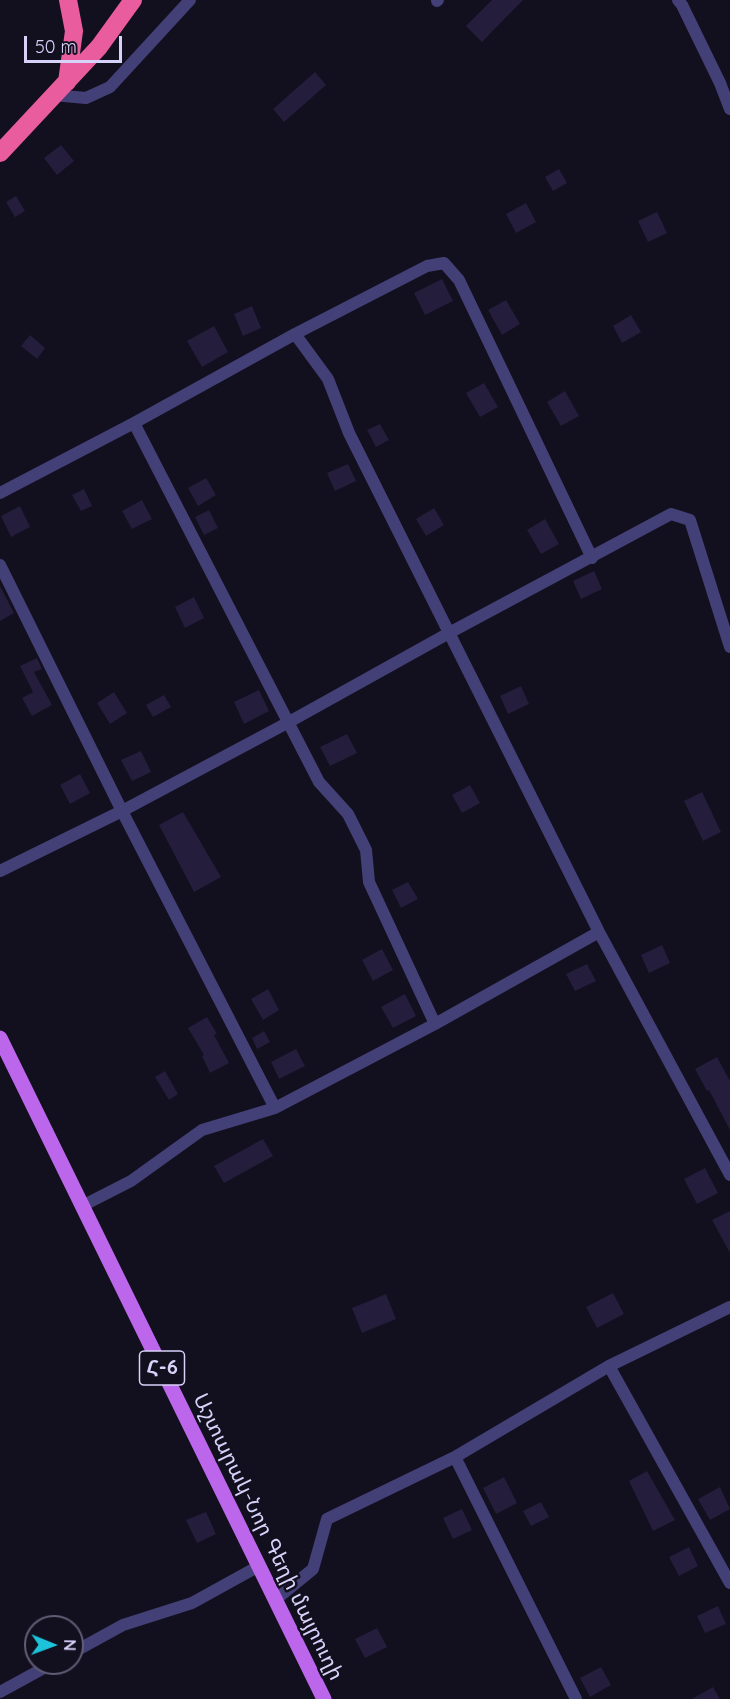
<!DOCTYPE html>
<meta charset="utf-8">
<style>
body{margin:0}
#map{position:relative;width:730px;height:1699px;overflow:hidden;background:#120f1e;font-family:Quicksand,sans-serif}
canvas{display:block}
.north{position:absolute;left:24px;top:1615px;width:60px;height:60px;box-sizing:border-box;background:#120f1e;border:2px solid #615d76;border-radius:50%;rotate:91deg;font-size:16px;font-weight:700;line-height:24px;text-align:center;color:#d7d2f9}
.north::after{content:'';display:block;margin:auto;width:21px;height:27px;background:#1dc3da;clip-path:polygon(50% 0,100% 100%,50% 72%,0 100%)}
.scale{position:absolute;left:24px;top:36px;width:98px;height:27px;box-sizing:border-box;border:3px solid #d7d2f9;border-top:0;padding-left:8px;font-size:18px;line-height:21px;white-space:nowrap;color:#d7d2f9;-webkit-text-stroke:4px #120f1e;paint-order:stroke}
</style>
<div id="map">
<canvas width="730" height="1699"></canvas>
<div class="north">N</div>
<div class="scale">50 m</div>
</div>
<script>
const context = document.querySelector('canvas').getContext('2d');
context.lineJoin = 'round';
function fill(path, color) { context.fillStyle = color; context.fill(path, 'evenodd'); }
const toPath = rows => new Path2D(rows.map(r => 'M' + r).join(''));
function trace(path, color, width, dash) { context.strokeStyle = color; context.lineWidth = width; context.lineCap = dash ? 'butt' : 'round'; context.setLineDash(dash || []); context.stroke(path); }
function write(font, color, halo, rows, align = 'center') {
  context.font = font + ' Quicksand,"Noto Sans Armenian",sans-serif'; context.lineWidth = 5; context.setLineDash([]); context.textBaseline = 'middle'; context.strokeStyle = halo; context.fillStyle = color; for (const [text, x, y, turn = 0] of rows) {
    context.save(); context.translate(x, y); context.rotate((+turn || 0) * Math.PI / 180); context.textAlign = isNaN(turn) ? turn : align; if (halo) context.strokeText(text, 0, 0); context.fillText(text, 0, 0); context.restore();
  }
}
const building = toPath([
 [492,0,523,0,482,42,466,26],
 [315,72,326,85,284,122,273,109],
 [61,145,74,161,57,175,44,158],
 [559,169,567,183,553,191,545,177],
 [16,196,25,211,15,217,6,202],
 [526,203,536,222,516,233,506,214],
 [657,212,667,233,648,242,638,221],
 [442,279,453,301,425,315,414,293],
 [506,300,520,324,502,335,488,310],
 [252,306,261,328,243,336,234,314],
 [631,315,641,332,622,343,613,326],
 [214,326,228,352,202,367,187,341],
 [30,335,45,348,37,359,21,346],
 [484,383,498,407,480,417,466,393],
 [565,391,579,416,561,426,547,402],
 [380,424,389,440,376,447,367,430],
 [348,464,356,481,335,491,327,473],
 [206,478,216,495,198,506,188,488],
 [84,489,92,506,81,511,72,495],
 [142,500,152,519,132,529,122,511],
 [20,506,30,527,11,537,1,516],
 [434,508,444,525,426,536,416,519],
 [209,510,218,528,204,535,195,517],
 [545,519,559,544,541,554,527,530],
 [594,571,602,589,581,599,573,581],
 [0,586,14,613,0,621],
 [194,597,204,618,185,628,175,607],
 [37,658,42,669,34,672,52,705,32,716,22,698,33,692,20,666],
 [521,686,529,704,508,714,500,696],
 [259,690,269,711,244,724,234,702],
 [114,692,127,713,110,724,97,703],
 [164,695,171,707,153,717,146,705],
 [347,734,357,753,330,766,320,747],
 [141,751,151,772,132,781,121,760],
 [80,774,90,793,70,804,60,785],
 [470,785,480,803,462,813,452,795],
 [702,792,721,832,703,841,684,801],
 [183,812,221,877,194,892,159,825],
 [408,882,418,899,401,908,392,890],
 [662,945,670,963,649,973,641,955],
 [382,949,393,970,373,981,362,960],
 [587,964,596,981,575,991,566,974],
 [268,989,279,1010,263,1020,251,999],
 [405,994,416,1016,393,1028,381,1007],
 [207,1017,217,1034,214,1035,229,1063,210,1073,202,1056,204,1055,188,1028],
 [264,1031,270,1042,257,1049,252,1038],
 [296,1049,305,1066,279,1079,271,1062],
 [717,1057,730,1081,730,1130,709,1090,707,1091,695,1069],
 [165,1071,178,1094,169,1100,155,1077],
 [263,1139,273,1156,224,1183,214,1166],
 [705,1168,718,1193,697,1204,684,1179],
 [730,1211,730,1253,712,1220],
 [613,1293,624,1314,597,1328,586,1307],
 [386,1294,396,1319,362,1333,352,1308],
 [647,1471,675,1520,653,1531,629,1481],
 [504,1477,517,1503,496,1514,483,1488],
 [720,1487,730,1509,710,1520,698,1499],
 [541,1502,549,1517,531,1526,523,1511],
 [462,1509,472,1530,453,1539,443,1518],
 [206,1512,216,1534,197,1543,186,1520],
 [689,1547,698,1566,679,1576,669,1557],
 [718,1606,726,1624,705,1633,697,1616],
 [377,1628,387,1647,365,1658,355,1639],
 [601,1667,611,1685,590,1697,580,1678],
 [713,1687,720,1699,692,1699]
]);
const minor = toPath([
 [678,0,682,5,720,83,730,109],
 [437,1,438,0],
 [53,95,86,98,110,87,190,0],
 [295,334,328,379,349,433,599,932,730,1175],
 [134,423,319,782,348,814,366,850,369,882,435,1024],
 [0,493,134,423,295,334,427,266,444,263,459,280,592,558],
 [0,565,122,811,275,1108],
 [0,871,122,811,289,722,449,633,671,514,690,520,730,647],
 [82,1206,131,1181,202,1130,275,1108,435,1024,599,932],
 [609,1366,730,1583],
 [455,1457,576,1699],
 [275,1600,313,1569,327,1519,455,1457,609,1366,730,1307],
 [72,1653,123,1625,192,1603,259,1566],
 [0,1692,53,1663]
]);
const major = toPath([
 [0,1038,324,1699]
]);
const highway = toPath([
 [67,82,74,31,68,0],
 [0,153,99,47,133,0]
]);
const shields = [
 [162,1368,45]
];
const shieldNames = [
 ["Հ-6",162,1368]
];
const streetNames = [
 ["Աշտարակ-Նոր Գեղի մայրուղի",268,1537,64]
];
fill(building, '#241d3c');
trace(minor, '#434077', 12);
trace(major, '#bc67eb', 15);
trace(highway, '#e95c9d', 18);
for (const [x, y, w] of shields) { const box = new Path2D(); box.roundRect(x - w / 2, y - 17, w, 34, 4.5); context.fillStyle = '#120f1e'; context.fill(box); trace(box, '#d7d2f9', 1.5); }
write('bold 20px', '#d7d2f9', null, shieldNames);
write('21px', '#d7d2f9', '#120f1e', streetNames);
</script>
